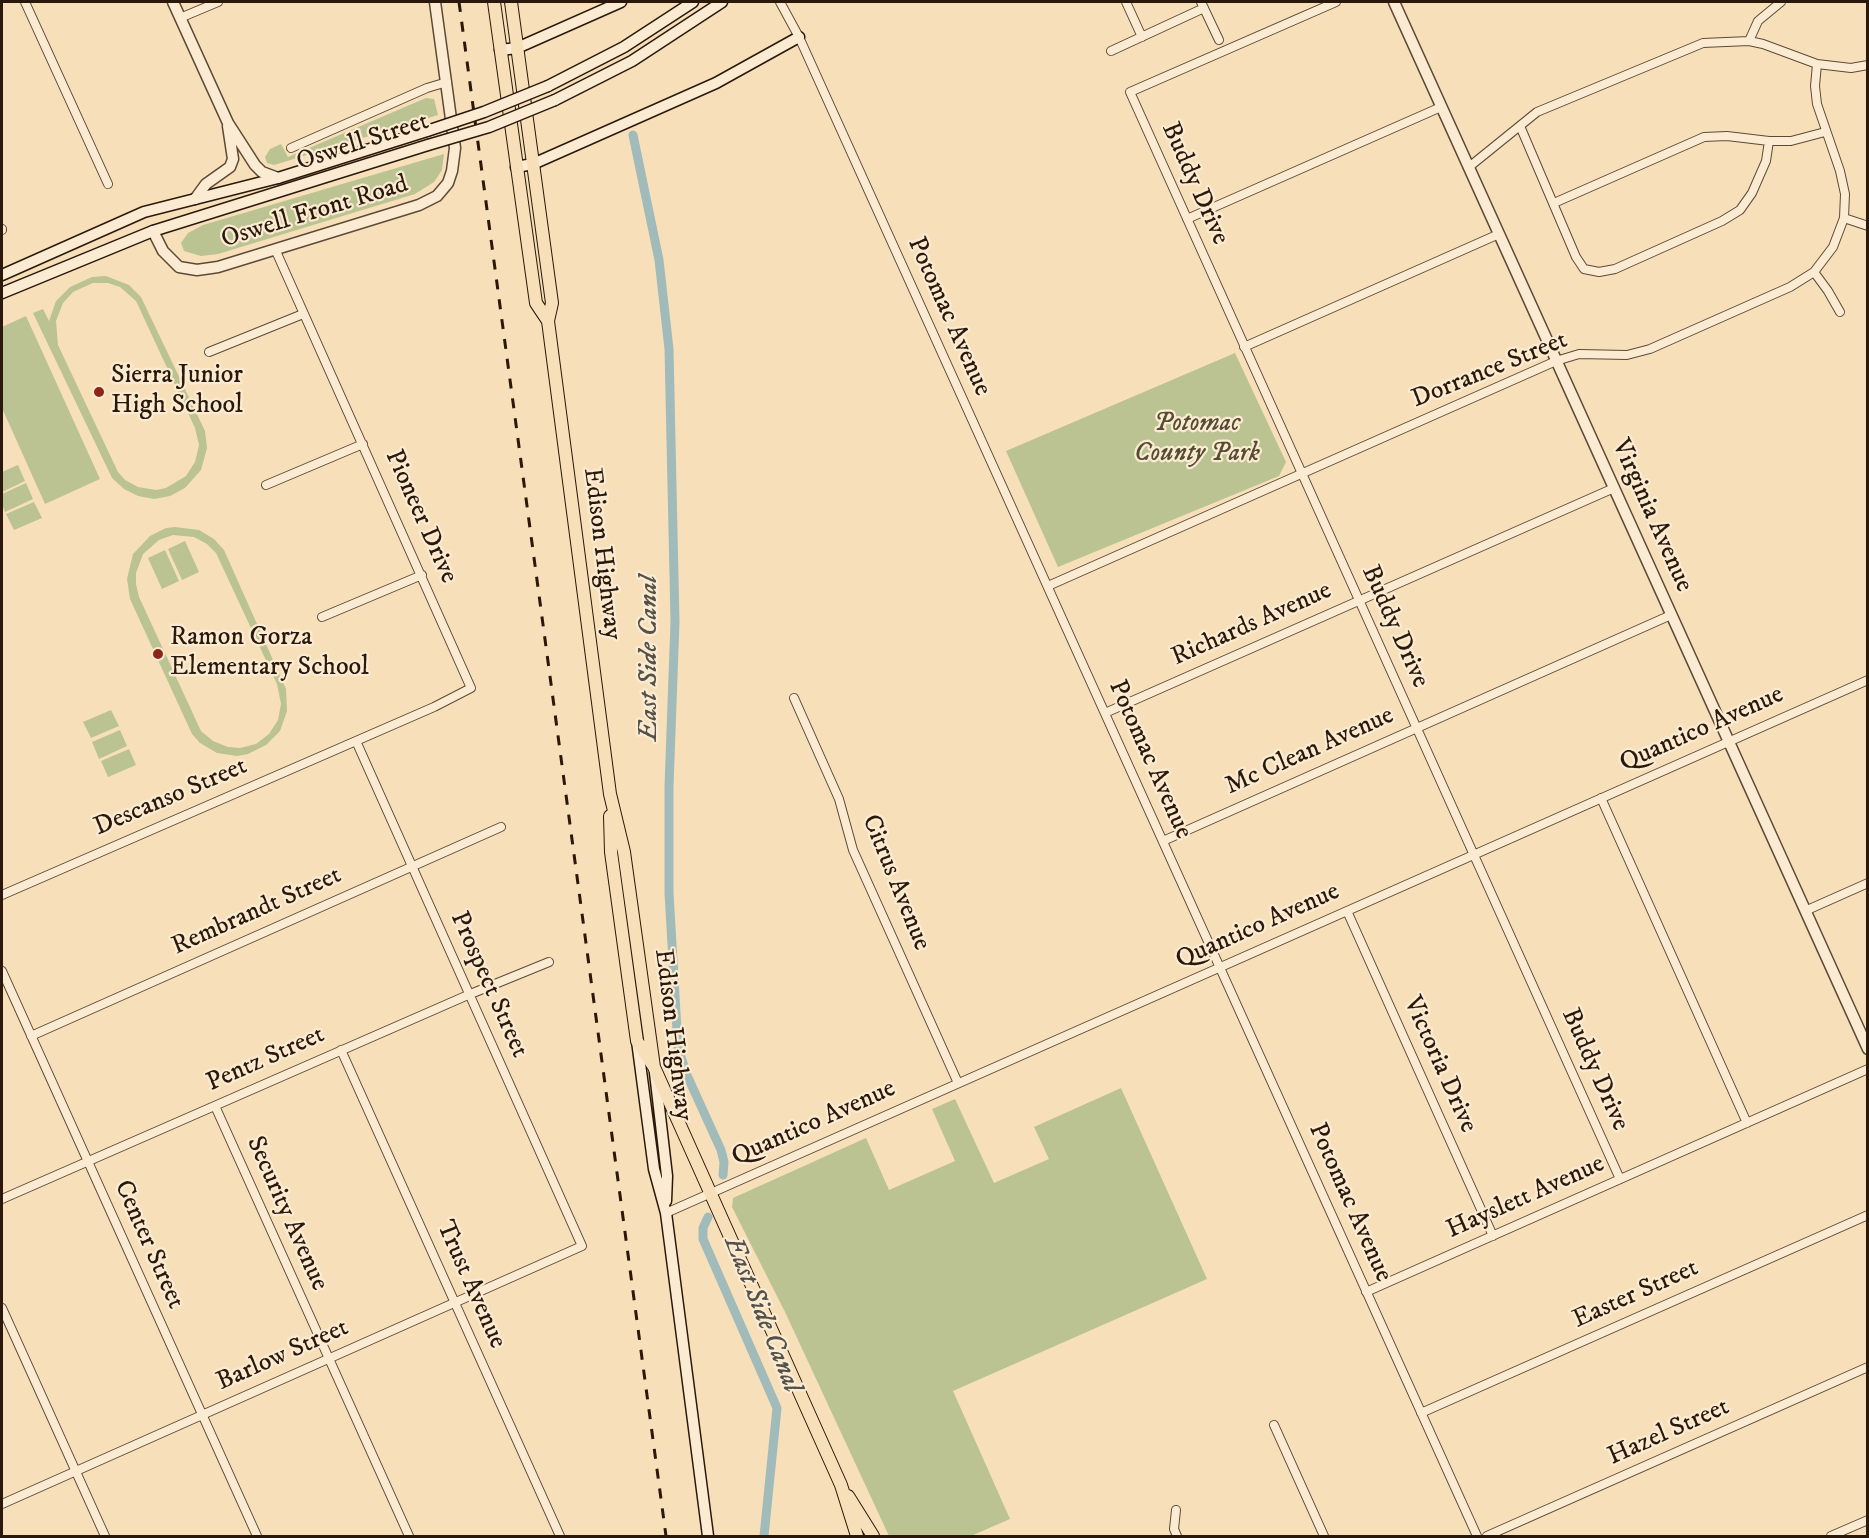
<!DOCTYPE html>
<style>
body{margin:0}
#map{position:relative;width:1869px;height:1538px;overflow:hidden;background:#f7e0b9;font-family:"IM FELL DW Pica",serif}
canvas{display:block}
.frame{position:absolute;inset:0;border:3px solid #2a180a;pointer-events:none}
</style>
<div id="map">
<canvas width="1869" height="1538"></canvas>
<div class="frame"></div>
</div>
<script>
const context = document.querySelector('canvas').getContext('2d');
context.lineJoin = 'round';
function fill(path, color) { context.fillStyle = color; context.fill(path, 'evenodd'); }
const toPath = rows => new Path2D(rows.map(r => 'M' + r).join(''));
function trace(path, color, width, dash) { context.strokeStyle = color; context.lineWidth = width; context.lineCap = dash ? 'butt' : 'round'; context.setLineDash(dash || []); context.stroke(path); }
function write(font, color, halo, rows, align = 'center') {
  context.font = font + ' "IM FELL DW Pica",serif'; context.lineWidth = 4.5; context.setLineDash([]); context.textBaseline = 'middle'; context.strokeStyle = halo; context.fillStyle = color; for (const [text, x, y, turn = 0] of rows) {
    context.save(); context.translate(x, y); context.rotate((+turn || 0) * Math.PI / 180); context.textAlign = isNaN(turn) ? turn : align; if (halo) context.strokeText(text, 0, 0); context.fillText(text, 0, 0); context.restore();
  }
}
const green = toPath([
 [426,98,434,99,438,115,274,165,267,163,265,157,270,149,281,144,288,157],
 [444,154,442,170,434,182,415,194,218,254,201,256,184,251,181,243,188,233,203,225],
 [106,276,129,285,141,297,205,431,207,448,201,470,185,488,170,496,154,499,138,496,124,489,112,478,33,313,43,309,49,321,56,301,70,287,92,277],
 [93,283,108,283,120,287,136,301,195,428,199,445,195,462,186,476,166,488,156,490,138,487,125,480,118,472,58,345,56,321,63,303,73,292],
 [26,316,100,479,45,504,2,408,2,327],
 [1235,353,1286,462,1279,476,1058,567,1006,451],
 [18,465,25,481,2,492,2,472],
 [26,483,33,499,5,512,2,504,2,494],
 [34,502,42,518,14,530,6,514],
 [175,527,199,530,214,539,224,550,286,689,287,711,280,731,266,745,248,754,237,756,217,753,200,743,192,734,130,599,127,579,133,554,150,536,166,528],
 [173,535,194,537,207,544,216,553,277,684,281,704,278,720,269,734,256,744,240,748,228,747,213,741,201,731,139,597,136,584,136,573,143,554,159,540],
 [185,541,199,572,182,580,168,549],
 [165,550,179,581,162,589,148,558],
 [111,710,119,726,91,738,83,722],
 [120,730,127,746,99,759,92,742],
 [129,749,136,765,108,777,101,761],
 [1121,1088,1207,1279,953,1391,1010,1519,971,1536,889,1536,785,1312,732,1207,733,1198,866,1138,889,1190,955,1161,932,1109,955,1099,994,1183,1049,1159,1034,1127]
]);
const canal = toPath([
 [633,135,659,260,669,349,675,622,669,786,669,893,678,1047,686,1073,721,1150,724,1162,723,1175],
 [708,1217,703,1228,703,1239,777,1408,764,1536]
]);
const minor = toPath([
 [25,2,108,184],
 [780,2,799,37,1477,1536],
 [1126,2,1142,37],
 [1201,2,1219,40],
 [1336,2,1130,92,1620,1179],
 [180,18,218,2],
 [1749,41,1758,21,1781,2],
 [1111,51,1204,8],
 [1520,126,1576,257,1584,269,1599,272,1615,269,1722,221,1740,210,1752,193,1766,161,1769,141],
 [291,148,427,88,447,82],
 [1469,167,1537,112,1703,43,1749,41,1763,44,1817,64,1851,68,1868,65],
 [1554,203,1704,137,1727,136,1769,141,1791,141,1825,132],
 [1844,218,1868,226],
 [1187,219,1441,107],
 [2,229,2,230],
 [1814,272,1828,291,1840,312],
 [1244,347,1499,234],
 [209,352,303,314],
 [266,485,363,444],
 [1048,586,1556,361,1579,354,1627,355,1650,349,1790,287,1814,272,1833,247,1844,218,1845,194,1840,171,1817,104,1815,86,1817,64],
 [322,617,422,575],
 [794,698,839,799,853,850,958,1083],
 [1105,713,1614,488],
 [1601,798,1747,1123],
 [1163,841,1671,615],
 [2,895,356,741,434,707,471,688,275,249],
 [1347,911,1493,1236],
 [1805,911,1868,883],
 [2,971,257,1536],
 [31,1036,501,827],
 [341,1050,560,1536],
 [215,1106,409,1536],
 [2,1199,468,995,549,962],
 [666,1213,1868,680],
 [1366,1292,1868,1069],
 [2,1308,105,1536],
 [1421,1413,1868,1215],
 [1274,1425,1324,1536],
 [2,1504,582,1246,356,741],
 [1176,1510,1174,1529,1177,1536],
 [1487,1536,1868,1367],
 [1831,1536,1868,1520]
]);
const tertiary = toPath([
 [173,2,228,123,255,165,262,172,278,178],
 [1394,2,1868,1049],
 [195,199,206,184,230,167,233,159,228,126],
 [153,231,163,251,179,267,197,270,218,267,419,205,437,196,448,183,452,171,455,148,435,2]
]);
const secondary = toPath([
 [500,50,517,48,621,2],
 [548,86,624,47,693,2],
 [555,100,632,61,722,2],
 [516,167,533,164,716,83,799,37],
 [2,275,144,212,278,178,427,131],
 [2,293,153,231,428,145],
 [637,1041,654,1169,666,1213,708,1536],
 [655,1073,667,1176,666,1201]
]);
const primary = toPath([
 [494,2,536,303,548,321],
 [511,2,552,303,548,321,610,794,624,852,654,1067],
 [610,816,611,852,637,1041,654,1067,841,1485,857,1536],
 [848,1496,873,1536]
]);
const rail = toPath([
 [459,2,666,1536]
]);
const secondaryBridge = toPath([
 [427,131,484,112,548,86],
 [428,145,489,127,555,100]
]);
const markers = [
 [99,392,6,"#8f2418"],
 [158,654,6,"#8f2418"]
];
const streetNames = [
 ["Oswell Street",363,143,-18],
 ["Buddy Drive",1194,184,66],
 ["Oswell Front Road",315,213,-17],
 ["Potomac Avenue",948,317,66],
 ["Dorrance Street",1490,371,-22],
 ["Virginia Avenue",1651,516,66],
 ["Pioneer Drive",420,517,66],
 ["Edison Highway",601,554,83],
 ["Richards Avenue",1252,625,-24],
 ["Buddy Drive",1394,627,66],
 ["Quantico Avenue",1702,730,-24],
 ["Mc Clean Avenue",1310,752,-24],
 ["Potomac Avenue",1149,760,66],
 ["Descanso Street",171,798,-23],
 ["Citrus Avenue",895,883,68],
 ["Rembrandt Street",257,912,-24],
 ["Quantico Avenue",1258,927,-24],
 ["Prospect Street",488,985,66],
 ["Edison Highway",672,1035,83],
 ["Pentz Street",266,1060,-24],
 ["Victoria Drive",1439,1065,66],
 ["Buddy Drive",1594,1070,66],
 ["Quantico Avenue",814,1124,-24],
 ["Hayslett Avenue",1526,1198,-24],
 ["Potomac Avenue",1349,1203,66],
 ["Security Avenue",286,1214,66],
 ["Center Street",148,1245,66],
 ["Trust Avenue",470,1285,66],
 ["Easter Street",1636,1295,-24],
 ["Barlow Street",283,1356,-24],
 ["Hazel Street",1669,1433,-24]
];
const poiNames = [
 ["Sierra Junior",111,377],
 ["High School",111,407],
 ["Ramon Gorza",170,639],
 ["Elementary School",170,669]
];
const parkNames = [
 ["Potomac",1197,425],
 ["County Park",1197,455]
];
const waterNames = [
 ["East Side Canal",650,658,-90],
 ["East Side Canal",761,1315,68]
];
fill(green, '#bac391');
trace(canal, '#a1bbba', 9);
trace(minor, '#5d4a36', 10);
trace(tertiary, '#5d4a36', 13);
trace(secondary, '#2a180a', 13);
trace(primary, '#2a180a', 14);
trace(minor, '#faebd2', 8);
trace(tertiary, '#faebd2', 10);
trace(secondary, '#faebd2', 10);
trace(primary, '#f7e0b9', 12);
trace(rail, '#2a180a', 3, [10, 10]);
trace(secondaryBridge, '#2a180a', 13, []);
trace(secondaryBridge, '#faebd2', 10);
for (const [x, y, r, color] of markers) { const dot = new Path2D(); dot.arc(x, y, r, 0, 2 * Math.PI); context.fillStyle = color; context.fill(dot); trace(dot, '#faebd2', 2); }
write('26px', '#2a180a', '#faebd2', streetNames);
write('26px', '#2a180a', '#faebd2', poiNames, 'left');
write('italic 26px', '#554b32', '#faebd2', parkNames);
write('italic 27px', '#545148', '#faebd2', waterNames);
</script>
